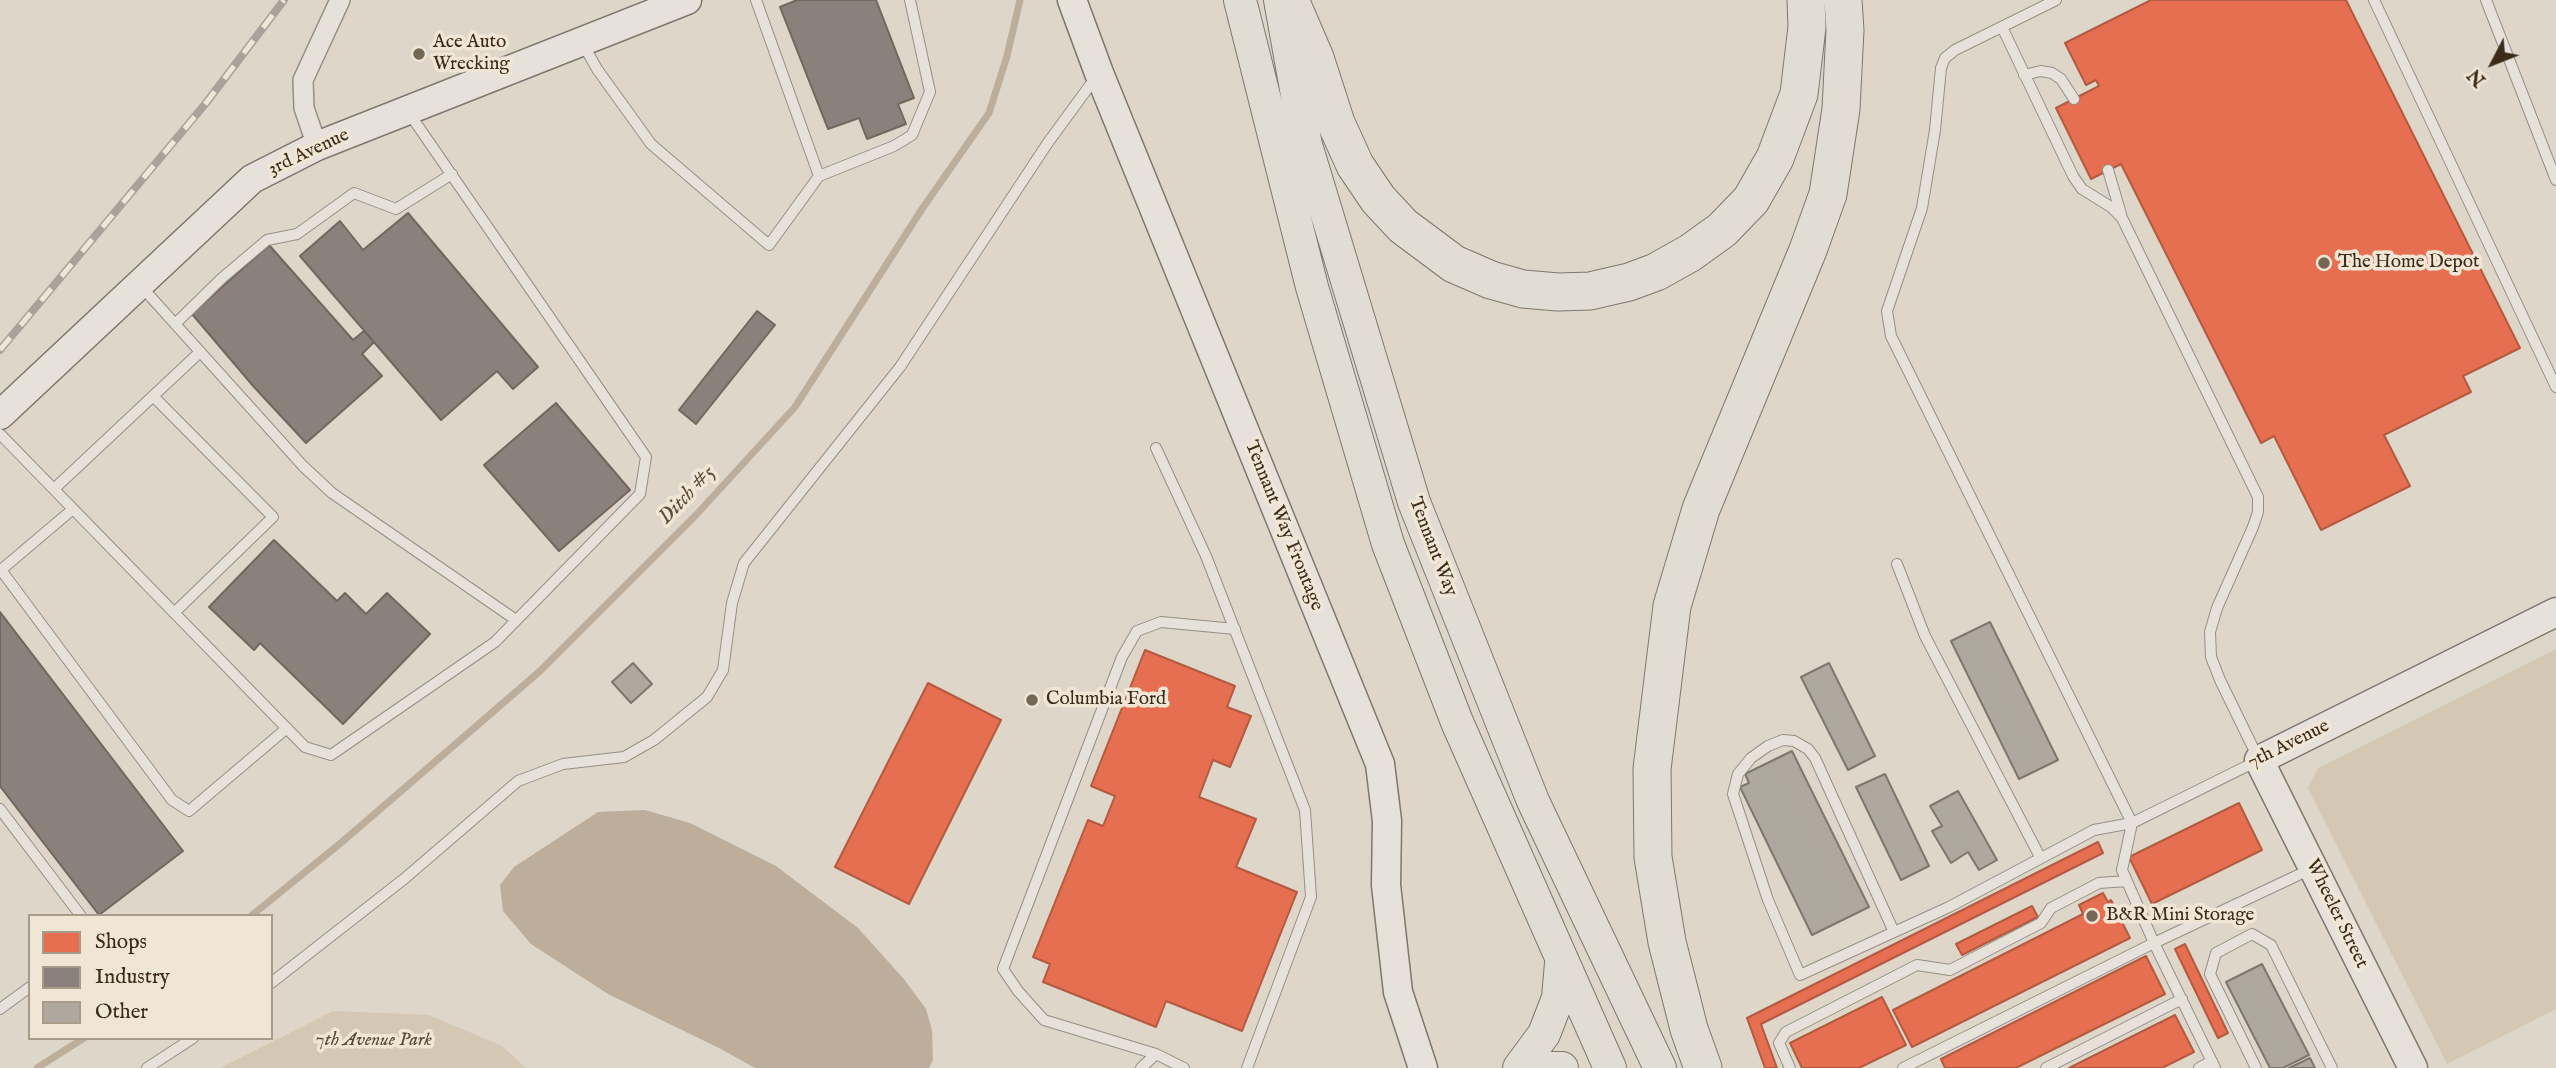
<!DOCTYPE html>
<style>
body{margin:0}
#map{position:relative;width:2556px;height:1068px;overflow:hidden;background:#ded6c8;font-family:"IM FELL English",serif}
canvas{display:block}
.legend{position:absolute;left:28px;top:914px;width:245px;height:126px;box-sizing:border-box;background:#f0e6d5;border:2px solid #a89b89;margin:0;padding:9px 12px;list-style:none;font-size:21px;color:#3b2b18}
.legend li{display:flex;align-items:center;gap:14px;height:35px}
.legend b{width:35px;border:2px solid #a89b89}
.north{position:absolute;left:2458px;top:28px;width:70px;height:70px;-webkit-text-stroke:5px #f0e6d5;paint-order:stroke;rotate:228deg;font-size:19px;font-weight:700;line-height:28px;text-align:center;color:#3b2b18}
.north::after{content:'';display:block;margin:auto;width:24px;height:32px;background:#3b2b18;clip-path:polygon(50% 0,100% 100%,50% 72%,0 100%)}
</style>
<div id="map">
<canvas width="2556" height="1068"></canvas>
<ul class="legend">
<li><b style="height:19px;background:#e76f51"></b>Shops</li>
<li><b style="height:19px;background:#8a817c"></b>Industry</li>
<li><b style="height:19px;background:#afa89e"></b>Other</li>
</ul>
<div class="north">N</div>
</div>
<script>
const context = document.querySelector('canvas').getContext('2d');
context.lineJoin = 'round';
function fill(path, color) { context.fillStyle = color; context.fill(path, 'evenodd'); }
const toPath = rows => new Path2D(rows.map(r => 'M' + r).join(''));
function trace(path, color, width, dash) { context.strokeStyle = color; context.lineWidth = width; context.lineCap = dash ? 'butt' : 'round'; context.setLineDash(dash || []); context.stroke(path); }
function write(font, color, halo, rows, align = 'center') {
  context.font = font + ' "IM FELL English",serif'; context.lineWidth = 7; context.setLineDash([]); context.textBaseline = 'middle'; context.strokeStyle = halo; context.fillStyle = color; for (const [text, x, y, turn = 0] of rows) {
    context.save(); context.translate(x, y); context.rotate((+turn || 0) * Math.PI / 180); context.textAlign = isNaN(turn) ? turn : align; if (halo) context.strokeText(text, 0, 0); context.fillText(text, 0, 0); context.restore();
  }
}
const green = toPath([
 [2556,649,2556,1009,2447,1064,2308,788,2318,768],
 [333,1011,429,1015,502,1046,526,1068,220,1068]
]);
const water = toPath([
 [645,810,690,823,776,866,858,928,903,978,926,1009,932,1030,933,1060,929,1068,755,1068,721,1049,608,994,531,944,503,911,500,885,514,867,598,812]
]);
const shops = toPath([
 [2151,0,2346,0,2520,348,2463,376,2471,392,2384,435,2410,486,2321,530,2274,436,2261,443,2121,164,2091,179,2056,108,2099,86,2096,80,2086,85,2065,43,2151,0],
 [1145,650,1235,686,1227,707,1251,716,1230,767,1213,760,1199,797,1256,819,1236,867,1297,892,1242,1031,1166,1001,1156,1027,1043,982,1050,964,1033,957,1088,820,1103,826,1115,796,1091,786,1145,650],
 [928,683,1001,720,909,904,835,867,928,683],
 [2239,803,2262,850,2152,904,2129,857,2239,803],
 [2098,842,2103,853,1761,1024,1777,1068,1765,1068,1747,1018,2098,842],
 [2103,893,2108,902,2111,900,2130,938,1912,1047,1893,1010,2083,914,2079,905,2103,893],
 [2032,906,2038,917,1962,955,1956,944,2032,906],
 [2185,944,2228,1033,2218,1038,2175,949,2185,944],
 [2146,956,2165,994,2016,1068,1945,1068,1941,1059,2146,956],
 [1882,997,1906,1045,1859,1068,1802,1068,1790,1043,1882,997],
 [2175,1015,2194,1052,2162,1068,2069,1068,2175,1015]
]);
const industry = toPath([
 [797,0,876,0,914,98,898,104,906,124,867,139,859,118,828,129,780,7,797,0],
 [408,213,538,367,513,389,497,371,441,420,300,256,340,221,363,250,408,213],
 [269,245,353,340,364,331,374,342,362,354,382,376,306,443,254,387,192,314,269,245],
 [757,311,775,325,696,424,679,410,757,311],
 [556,403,630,490,559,551,484,465,556,403],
 [274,540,337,601,345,593,366,614,387,593,430,634,343,724,260,643,254,650,209,607,274,540],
 [0,612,183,851,99,915,0,786,0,612]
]);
const stream = toPath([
 [251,916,342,842,539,672,696,515,795,407,922,209,989,113,1007,56,1020,0],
 [37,1068,84,1038]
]);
const building = toPath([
 [1990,622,2058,760,2019,779,1951,641,1990,622],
 [633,663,652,684,631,703,612,682,633,663],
 [1829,663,1875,756,1848,770,1801,677,1829,663],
 [1792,751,1869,907,1812,935,1740,787,1749,783,1745,774,1792,751],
 [1885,774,1929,866,1901,880,1856,787,1885,774],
 [1958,791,1997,860,1979,870,1968,852,1951,863,1932,831,1942,826,1930,806,1958,791],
 [2262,964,2309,1055,2283,1068,2270,1068,2226,982,2262,964],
 [2310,1058,2315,1068,2289,1068,2310,1058]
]);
const lane = toPath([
 [756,0,819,176],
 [2056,0,1955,50,1945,58,1941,68,1935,130,1922,208,1887,311,1891,336,2132,823,2122,870,2154,943,2311,869],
 [2374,0,2556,387],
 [2486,0,2556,180],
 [583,44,597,69,651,144,769,245,819,176,894,146,912,135,930,92,910,0],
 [2024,75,2041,71,2052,73,2061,79,2074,99],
 [2108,170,2121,214],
 [140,285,303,466,332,493,516,620],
 [175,324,222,278,267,240,297,234,354,193,396,209,452,174],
 [153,396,273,517,174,613],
 [0,434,305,747,331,755,495,642,640,494,646,457,409,113],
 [1156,448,1206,556,1305,810,1311,897,1247,1068],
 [54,489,200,352],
 [73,509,1,570,172,800,189,811,287,728],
 [1897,564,1925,636,2040,857],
 [0,809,81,916],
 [1894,932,1815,758,1808,749,1794,741,1783,740,1768,746,1751,758,1738,774,1733,794,1768,900,1800,975,1949,907,2094,830,2132,823,2259,760,2220,680,2211,657,2210,632,2217,608,2253,527,2258,512,2258,497,2122,218,2111,207,2082,189,2073,176,2002,27],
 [271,983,404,879,518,781,563,764,624,757,654,740,707,697,723,670,732,603,744,563,900,367,1047,144,1096,77],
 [0,1009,30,987],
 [1156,1054,1044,1020,1018,991,1003,969,1122,657,1137,631,1161,622,1235,629],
 [147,1068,193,1038],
 [1141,1068,1156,1054,1184,1068],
 [1790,1068,1779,1043,1786,1032,1917,965,1950,970,2041,923,2051,908,2099,883,2127,881],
 [1903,1068,2154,943,2215,1068],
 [2046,1068,2182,999],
 [2199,1068,2212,1061],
 [2256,1068,2210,974,2216,953,2252,934,2271,945,2332,1068]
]);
const street = toPath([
 [317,146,304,108,303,80,340,0]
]);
const secondary = toPath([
 [1072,0,1099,73,1380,764,1387,821,1386,885,1398,992,1423,1068],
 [0,415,252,179,317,146,687,0],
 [2413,1068,2259,760,2556,612]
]);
const primary = toPath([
 [1240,0,1312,287,1388,544,1457,722,1610,1068],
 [1280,0,1306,145,1414,502,1533,801,1660,1068],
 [1519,1068,1544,1034,1558,998,1561,963],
 [1537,1068,1562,1068]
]);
const highway = toPath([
 [1290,0,1315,58,1336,123,1355,165,1378,199,1403,226,1454,264,1491,280,1523,289,1558,292,1590,291,1629,282,1656,272,1690,253,1722,230,1751,200,1775,158,1799,94,1807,27,1806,0],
 [1703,1068,1689,1029,1667,942,1653,857,1652,769,1672,606,1701,509,1808,250,1828,194,1841,109,1845,30,1843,0]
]);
const rail = toPath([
 [0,350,206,103,284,0]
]);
const markers = [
 [419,54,7,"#746756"],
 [2324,263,7,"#746756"],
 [1032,700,7,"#746756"],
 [2092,916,7,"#746756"]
];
const poiNames = [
 ["Ace Auto",433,43],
 ["Wrecking",433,65],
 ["The Home Depot",2338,263],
 ["Columbia Ford",1046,700],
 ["B&R Mini Storage",2106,916]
];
const streetNames = [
 ["3rd Avenue",309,153,-25],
 ["Tennant Way Frontage",1283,526,68],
 ["Tennant Way",1432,547,69],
 ["7th Avenue",2289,745,-26],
 ["Wheeler Street",2336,914,64]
];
const parkNames = [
 ["7th Avenue Park",374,1041]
];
const waterNames = [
 ["Ditch #5",688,496,-46]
];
fill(green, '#d4c7b3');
fill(water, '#bcae9a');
fill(shops, '#e76f51');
trace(shops, '#b35b40', 2);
fill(industry, '#8a817c');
trace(industry, '#72675e', 2);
trace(stream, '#bcae9a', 7);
fill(building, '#afa89e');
trace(building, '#7e776d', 2);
trace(lane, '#958f85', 12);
trace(street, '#958f85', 22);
trace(secondary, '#7e776d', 31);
trace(primary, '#7e776d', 34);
trace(highway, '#7e776d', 39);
trace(lane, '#e6e2db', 10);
trace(street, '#e6e2db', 19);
trace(secondary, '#e6e2db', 28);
trace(primary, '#e1ddd5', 32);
trace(highway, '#e1ddd5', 37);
trace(rail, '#a8a29b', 8);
trace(rail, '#f0e6d5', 5, [16]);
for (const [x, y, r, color] of markers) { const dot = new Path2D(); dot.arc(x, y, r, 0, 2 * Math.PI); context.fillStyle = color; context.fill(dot); trace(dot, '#f0e6d5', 2.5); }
write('19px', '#3b2b18', '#f0e6d5', poiNames, 'left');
write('19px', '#3b2b18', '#f0e6d5', streetNames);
write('italic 19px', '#584834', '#f0e6d5', parkNames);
write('italic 21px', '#5d4d39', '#f0e6d5', waterNames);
</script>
